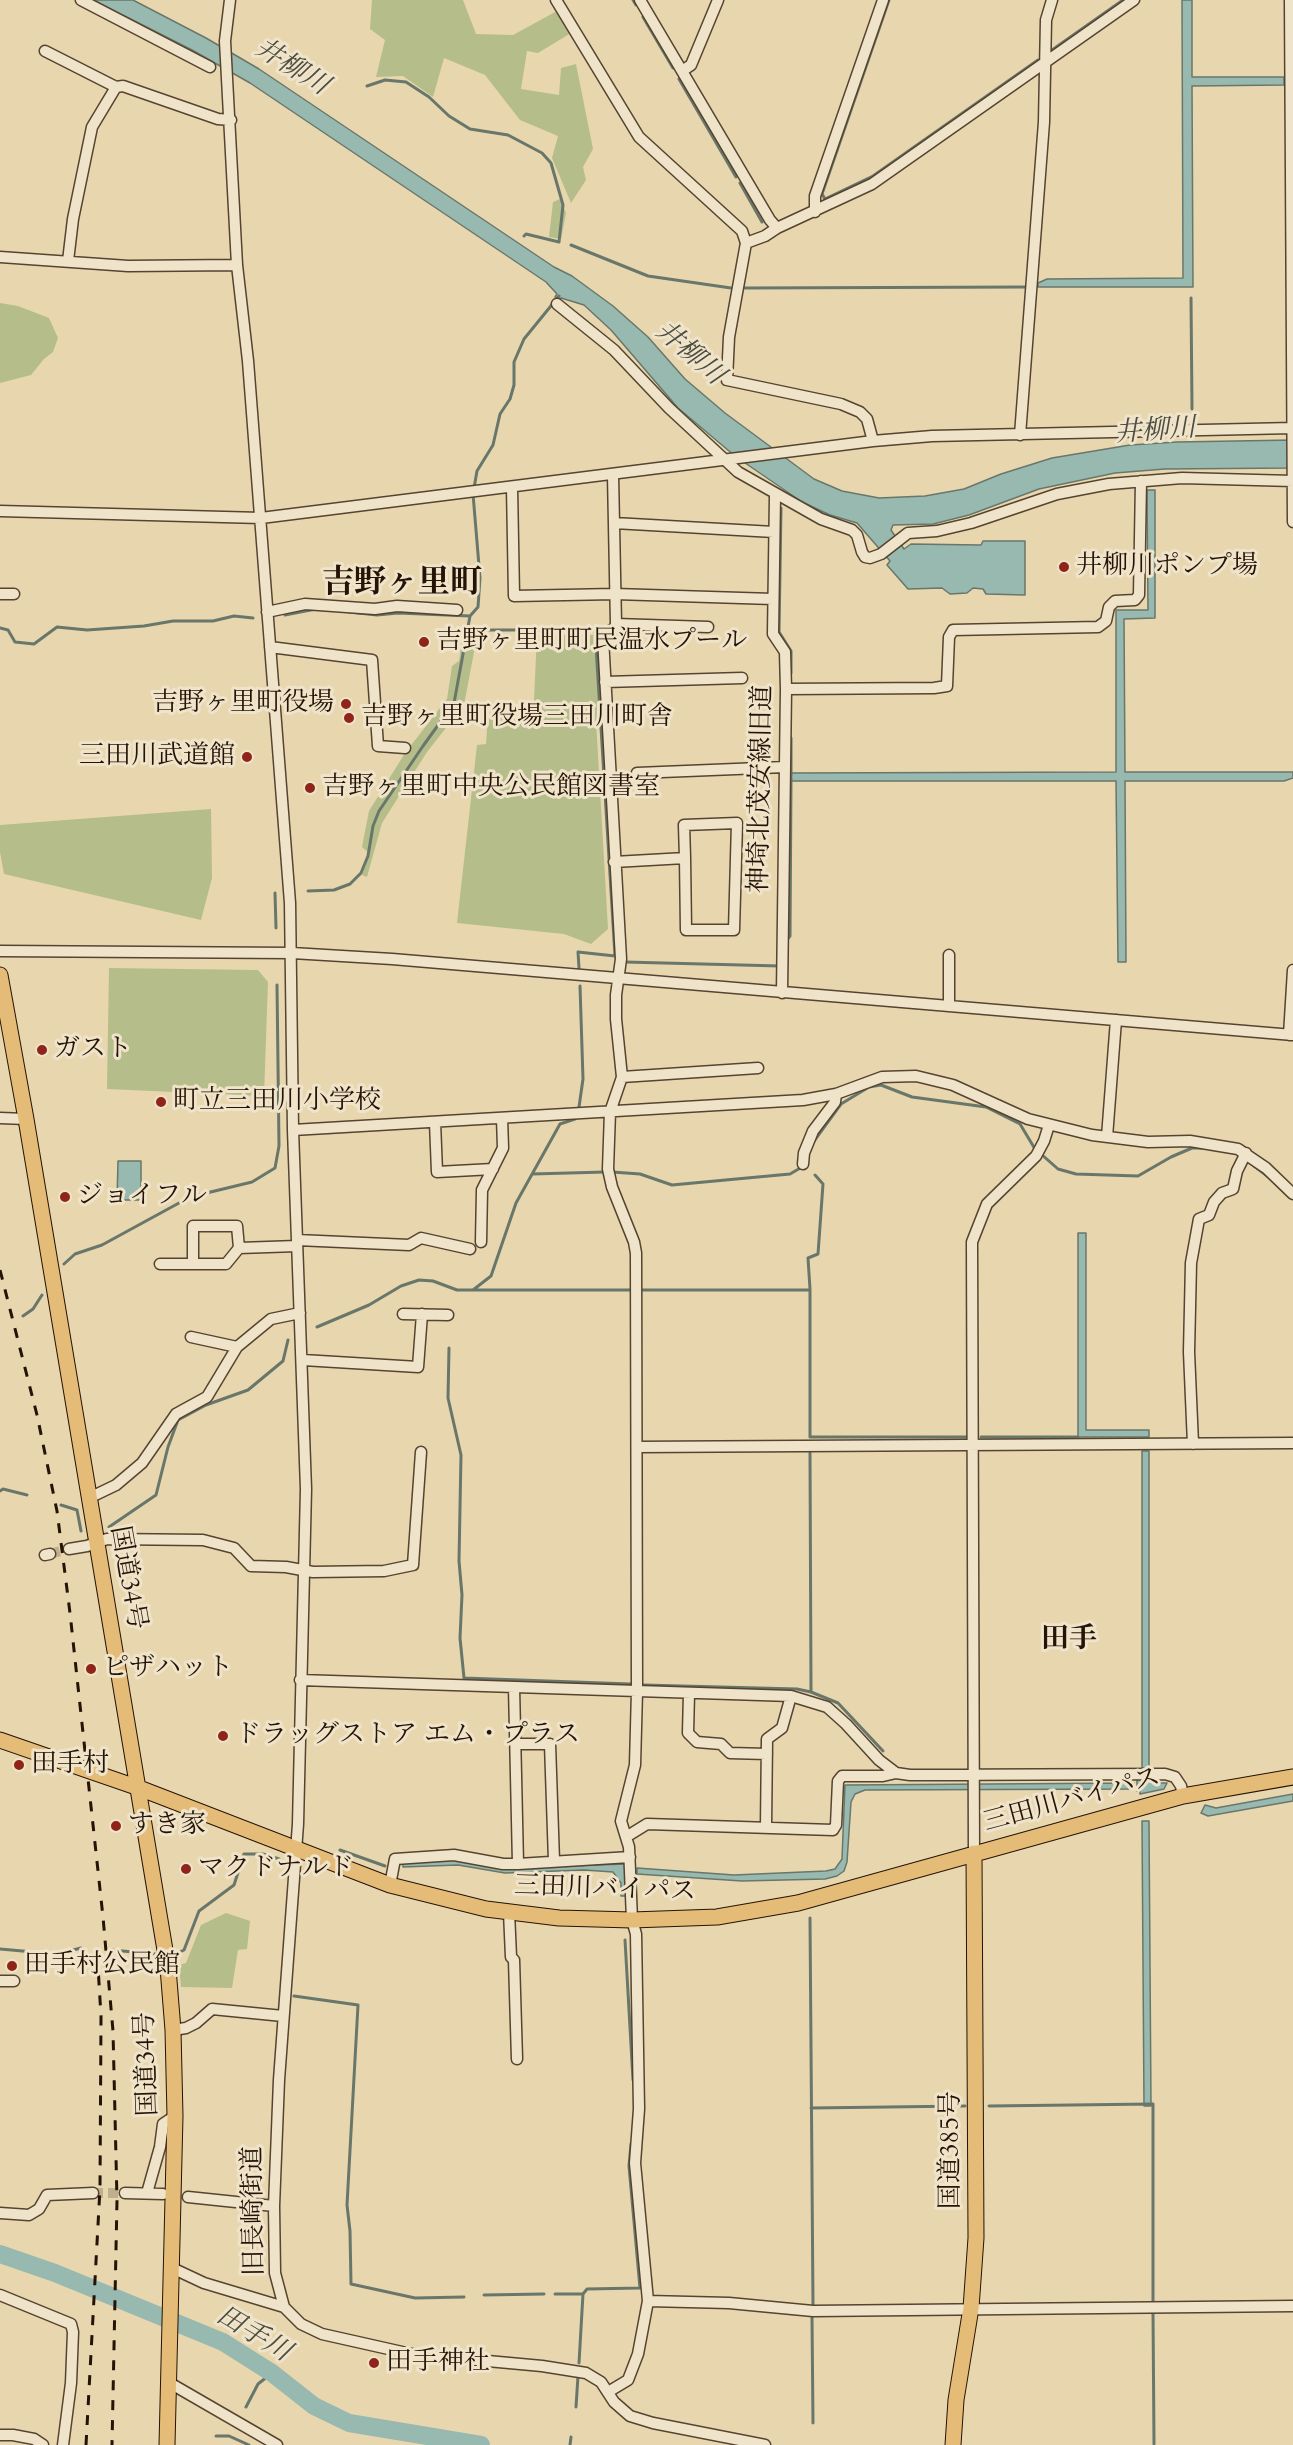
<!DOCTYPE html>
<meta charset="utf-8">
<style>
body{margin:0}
canvas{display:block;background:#e7d6ae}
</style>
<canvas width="1293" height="2445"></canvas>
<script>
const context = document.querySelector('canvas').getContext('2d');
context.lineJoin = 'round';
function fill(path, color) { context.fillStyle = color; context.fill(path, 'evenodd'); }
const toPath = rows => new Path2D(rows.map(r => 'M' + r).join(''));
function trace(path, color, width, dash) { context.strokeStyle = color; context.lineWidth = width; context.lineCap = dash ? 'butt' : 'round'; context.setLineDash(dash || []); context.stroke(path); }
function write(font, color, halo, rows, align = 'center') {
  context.font = font + ' Cardo,"Noto Serif JP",serif'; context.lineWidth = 6; context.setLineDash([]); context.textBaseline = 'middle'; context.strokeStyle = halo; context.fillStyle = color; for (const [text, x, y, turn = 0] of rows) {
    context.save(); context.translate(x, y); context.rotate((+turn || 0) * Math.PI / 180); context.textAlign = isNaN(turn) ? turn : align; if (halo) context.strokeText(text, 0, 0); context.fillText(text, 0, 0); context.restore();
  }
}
const green = toPath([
 [372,0,463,0,476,34,513,35,557,11,571,33,538,53,527,51,521,89,559,95,561,68,576,64,593,149,583,167,586,180,571,203,552,158,558,136,520,120,485,75,444,58,433,97,403,76,376,77,385,40,370,29],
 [560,199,566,213,561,239,549,237,553,202],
 [0,303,18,306,49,318,58,338,53,352,44,359,31,375,0,383],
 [463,632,477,636,464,705,427,752,382,823,367,877,362,875,370,854,362,847,369,811,405,753,447,699,452,666,459,661],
 [537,635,595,635,600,720,596,720,608,929,591,944,564,934,457,923,477,745,486,744,488,716,533,721],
 [211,809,212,878,201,920,4,874,0,852,0,825],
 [109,968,258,970,268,982,264,1096,107,1089],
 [226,1913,250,1921,247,1949,238,1950,232,1988,181,1987,179,1965,186,1963,201,1925]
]);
const water = toPath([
 [93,0,133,0,206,38,259,69,554,267,572,276,613,306,648,337,685,379,725,413,814,479,842,491,879,498,925,496,964,489,1001,474,1052,458,1130,445,1177,442,1293,440,1293,468,1165,469,1115,473,1039,489,969,515,933,524,893,525,891,530,904,549,911,544,981,545,983,541,1025,541,1025,595,986,594,983,589,973,588,967,593,950,594,942,588,908,589,887,565,890,561,857,523,830,515,802,502,735,456,678,408,611,330,584,305,561,298,559,300,555,297,557,294,546,282,250,83,192,50,93,0],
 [1182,0,1192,0,1192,77,1284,77,1284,85,1192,86,1193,287,1038,287,1038,283,1047,279,1183,278,1182,0],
 [1147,490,1155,490,1155,618,1124,619,1125,772,1293,772,1293,778,1284,781,1125,781,1126,962,1118,962,1116,781,788,781,789,773,1116,772,1116,610,1148,610,1147,490],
 [118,1161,141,1161,141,1200,117,1200,118,1161],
 [1078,1233,1086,1233,1086,1430,1149,1430,1149,1437,1078,1437,1078,1233],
 [1142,1451,1149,1451,1149,1768,1142,1768,1142,1451],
 [1137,1779,1152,1779,1152,1783,1167,1783,1164,1789,1140,1794,1140,1791,1137,1791,1137,1779],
 [1134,1783,1133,1789,865,1790,855,1794,851,1802,847,1862,844,1871,837,1876,825,1879,742,1881,637,1874,637,1868,734,1875,826,1871,835,1869,842,1859,845,1785,1134,1783],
 [1293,1794,1293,1801,1208,1816,1201,1813,1205,1805,1216,1808,1293,1794],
 [1142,1821,1149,1821,1151,2106,1144,2106,1142,1821],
 [456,1859,503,1868,626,1864,627,1896,621,1896,621,1883,613,1872,584,1870,505,1873,458,1865,403,1867,403,1862,456,1859]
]);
const stream = toPath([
 [633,0,636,5],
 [889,0,822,194,825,199,873,176,1038,60],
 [643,17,673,68],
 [1052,50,1123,0],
 [679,79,736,177],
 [367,86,385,80,406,82,429,97,449,116,470,129,508,135,542,153,551,163,563,205,559,242,526,234,524,236],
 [740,183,762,222],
 [571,245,648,276,731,288],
 [745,288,1026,287],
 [1191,298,1192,409],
 [474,488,477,471,493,445,500,414,510,399,514,385,514,362,524,339,559,296],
 [781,508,779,632,791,651,791,673],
 [349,612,377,615,398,613,470,616],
 [285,615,316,609],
 [0,628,8,630,15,642,34,644,57,627,87,630,144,626,173,621,213,621,234,616,253,618],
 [469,630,595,630,615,956,578,952,579,968],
 [791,738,791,776],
 [308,891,334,890,350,884,361,873,368,856,373,826,379,811,423,746,454,703,470,616,478,607,480,578,473,494],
 [275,893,276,928],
 [786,941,790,936,791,778],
 [625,962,780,966],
 [579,1107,583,1079,580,986],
 [814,1141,841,1104,869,1087,881,1085,912,1097,986,1107,1020,1124,1035,1149],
 [1041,1154,1058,1169,1076,1174,1138,1176,1171,1157,1192,1148,1204,1148],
 [1254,1166,1270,1178],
 [612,1172,640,1174,672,1185,790,1174,802,1167],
 [532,1174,605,1172],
 [64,1264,75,1254,102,1245,190,1197,252,1182,275,1168,279,1146,277,985],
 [810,1289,808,1258,818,1254,823,1184,815,1175],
 [473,1290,630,1290],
 [642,1290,810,1290,810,1437,966,1437],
 [23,1316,33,1309,42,1295],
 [317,1327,369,1305,401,1286,419,1280,433,1281,457,1290,473,1290,491,1276,516,1203,560,1124,575,1119],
 [449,1348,448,1398,461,1455,459,1561,462,1595,460,1638,464,1678,631,1684],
 [981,1437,1078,1437],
 [810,1453,811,1692],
 [0,1491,3,1489,27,1495],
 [61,1505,77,1510,81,1531],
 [109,1527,156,1495,168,1447,178,1420,206,1405,248,1390,283,1361,288,1340],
 [644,1685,797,1689,811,1692,838,1703,883,1751],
 [340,1850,385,1866],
 [810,1918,813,2305],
 [625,1940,633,2080],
 [0,1949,67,1955,73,1950,81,1948],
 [111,1950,156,1954],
 [176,1954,184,1950,199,1911,234,1885,244,1854,263,1854,279,1859],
 [294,1996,358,2005,347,2205,350,2231,351,2284,415,2298,464,2297],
 [989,2106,1153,2104,1153,2303],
 [811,2108,965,2106],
 [555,2294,583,2294,587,2289,640,2288,629,2166,631,2144],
 [484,2295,544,2294],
 [1153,2312,1154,2444],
 [812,2316,813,2423],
 [579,2363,583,2294],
 [246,2407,258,2384,272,2373],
 [576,2407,578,2376],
 [216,2436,229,2436,249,2445],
 [570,2445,571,2437]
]);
const river = toPath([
 [0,2254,55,2273,223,2342,272,2373,314,2406,349,2423,481,2445]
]);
const minorTunnel = toPath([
 [50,1554,69,1549],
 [93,2193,125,2193]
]);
const minor = toPath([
 [81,0,210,67],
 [230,0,225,41,237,265,248,361,290,903,293,1130,306,1489,298,1824,279,2080,274,2206,275,2273,284,2307,301,2324,322,2334,411,2354,542,2366,586,2373,601,2382,614,2402,630,2416,653,2423,765,2445],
 [556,0,639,137,742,231,746,243],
 [640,0,770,220,777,228],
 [1290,0,1293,522],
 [45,51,116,87],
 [682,71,691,65,718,0],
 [815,212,815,196,883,0],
 [0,257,128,266,237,265],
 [68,261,73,219,92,127,116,87,123,86,218,119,231,120],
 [557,304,614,350,669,408,738,472,821,519,852,530,857,535,862,552,865,557,870,558,881,554,908,533,937,531,971,523,1057,494,1109,484,1182,478,1293,481],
 [1020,435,1044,122,1046,20,1052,0],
 [873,441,867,419,860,412,841,404,727,380,729,337,746,243,765,236,777,228,872,184,1134,0],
 [512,487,514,596,615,594,773,599],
 [775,495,773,634,785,652,786,689,782,993],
 [0,511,261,518,873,441,932,436,1293,428],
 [614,523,774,532],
 [0,594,14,594],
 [267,612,305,604,375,609,397,606,457,610],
 [616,624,708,627],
 [270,647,372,660,378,746,405,748],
 [605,682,742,678],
 [786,689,934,688,947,686,949,637,953,630,1098,627,1106,621,1109,607,1115,601,1135,600,1139,595,1141,481],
 [637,773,785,767],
 [614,862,685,858,684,825,737,823,734,930,686,930,685,858],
 [0,951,292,953,392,959,1293,1035],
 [949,1006,949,955],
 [1289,1035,1293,970],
 [622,1077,758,1068],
 [0,1118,26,1119],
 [435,1122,437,1172,493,1169],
 [293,1130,803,1100,836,1094,882,1077,916,1076,953,1085,1028,1119,1092,1135,1148,1142,1190,1141,1238,1149,1266,1168,1293,1194],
 [1107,1137,1116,1020],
 [803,1164,804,1153,813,1131,835,1102,836,1094],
 [297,1240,409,1245,421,1238,470,1249],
 [481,1242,482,1190,503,1148,502,1118],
 [160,1264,226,1264,239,1248,297,1246],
 [193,1264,193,1226,237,1226,239,1248],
 [403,1314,448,1315],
 [191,1337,237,1347,271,1319,300,1313],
 [303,1360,418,1367,422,1314],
 [1193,1444,1189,1352,1191,1263,1199,1219,1209,1215,1214,1202,1222,1193,1233,1189,1237,1171,1246,1153],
 [637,1447,1293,1443],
 [89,1498,116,1485,142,1463,176,1414,207,1397,237,1347],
 [69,1549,87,1546,107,1539,203,1540,234,1548,251,1566,286,1567,313,1572,384,1571,413,1565,421,1452],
 [45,1555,50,1554],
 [300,1680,791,1696,827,1707,846,1724,879,1760,896,1773],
 [514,1687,518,1864],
 [689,1693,688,1733,697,1742,721,1744,730,1753,767,1754],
 [516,1744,550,1744,554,1861],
 [766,1827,767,1739,782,1728,791,1696],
 [626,1837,647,1824,833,1830,836,1825,838,1781,842,1776,883,1776,896,1773,910,1775,1165,1774,1175,1777,1181,1786,1183,1796],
 [974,1853,972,1242,987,1204,1036,1156,1044,1141,1049,1125],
 [390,1885,395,1859,454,1855,503,1864,518,1864,630,1857],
 [509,1912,511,1957,514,1960,517,2059],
 [0,1981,14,1981],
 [173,2030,186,2028,196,2023,212,2009,283,2016],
 [125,2193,163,2194],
 [147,2193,160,2147,163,2124,175,2116],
 [188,2197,274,2206],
 [0,2213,29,2215,39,2209,47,2195,93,2193],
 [172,2268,204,2283,284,2307],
 [0,2295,71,2324,73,2332,71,2383,63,2445],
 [648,2301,729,2303,813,2311,1293,2306],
 [168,2382,277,2445],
 [608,2392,628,2380,638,2354,648,2301,635,2163,639,2109,636,1934,632,1920,629,1847,621,1821,635,1765,637,1691,636,1253,634,1242,612,1187,608,1169,610,1112,622,1077,616,1019,616,995,621,959,603,638,605,633,614,629,616,624,613,475],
 [0,2435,13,2435,34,2439,43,2445]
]);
const highway = toPath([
 [0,975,26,1119,168,1968,173,2030,175,2116,167,2445],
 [0,1740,139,1788,390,1885,486,1909,559,1918,632,1920,717,1917,798,1903,1183,1796,1293,1777],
 [953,2445,956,2400,971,2308,976,2238,974,1853]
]);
const rail = toPath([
 [0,1270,37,1415,57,1511,70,1613,103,1917,113,2031,117,2200,112,2445],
 [86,2445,100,2188,101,2016,97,1950]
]);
const markers = [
 [1064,567,6,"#8f2418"],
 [424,642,6,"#8f2418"],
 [346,704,6,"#8f2418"],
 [349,718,6,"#8f2418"],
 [247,757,6,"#8f2418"],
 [310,788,6,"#8f2418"],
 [42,1050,6,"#8f2418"],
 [161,1102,6,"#8f2418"],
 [65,1197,6,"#8f2418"],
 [91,1669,6,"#8f2418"],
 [223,1736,6,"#8f2418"],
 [19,1765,6,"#8f2418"],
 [116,1826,6,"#8f2418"],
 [186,1869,6,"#8f2418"],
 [12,1966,6,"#8f2418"],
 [374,2363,6,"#8f2418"]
];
const poiNames = [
 ["井柳川ポンプ場",1076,567],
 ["吉野ヶ里町町民温水プール",436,642],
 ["吉野ヶ里町役場",334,704,"right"],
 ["吉野ヶ里町役場三田川町舎",361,718],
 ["三田川武道館",235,757,"right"],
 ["吉野ヶ里町中央公民館図書室",322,788],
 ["ガスト",54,1050],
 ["町立三田川小学校",173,1102],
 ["ジョイフル",77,1197],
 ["ピザハット",103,1669],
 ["ドラッグストア エム・プラス",235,1736],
 ["田手村",31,1765],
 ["すき家",128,1826],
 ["マクドナルド",198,1869],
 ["田手村公民館",24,1966],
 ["田手神社",386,2363]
];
const streetNames = [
 ["神埼北茂安線旧道",762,789,-89],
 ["国道34号",127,1578,80],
 ["三田川バイパス",1072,1801,-15],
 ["三田川バイパス",605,1890,2],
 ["国道34号",148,2064,-92],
 ["国道385号",952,2150,-90],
 ["旧長崎街道",255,2211,-91]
];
const waterNames = [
 ["井柳川",291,68,32],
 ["井柳川",689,354,41],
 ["井柳川",1155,432,-4],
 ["田手川",253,2335,31]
];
const quarterNames = [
 ["田手",1069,1641]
];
const districtNames = [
 ["吉野ヶ里町",402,585]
];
fill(green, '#b5be8b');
fill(water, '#97b9af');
trace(water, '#69776b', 1.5);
trace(stream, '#69776b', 3);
trace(river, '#97b9af', 18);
trace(minorTunnel, '#c0af8c', 10, [10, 5]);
trace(minor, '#564430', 13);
trace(highway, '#251306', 17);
trace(minor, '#efe4ca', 10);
trace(highway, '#e4bb77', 15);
trace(rail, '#251306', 3, [10, 10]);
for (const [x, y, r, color] of markers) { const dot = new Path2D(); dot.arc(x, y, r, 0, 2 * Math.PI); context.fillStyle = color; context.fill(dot); trace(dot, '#efe4ca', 2); }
write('26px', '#251306', '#efe4ca', poiNames, 'left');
write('26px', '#251306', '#efe4ca', streetNames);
write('italic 27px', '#4d4d41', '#efe4ca', waterNames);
write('bold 28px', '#251306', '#efe4ca', quarterNames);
write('bold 32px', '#251306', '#efe4ca', districtNames);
</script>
